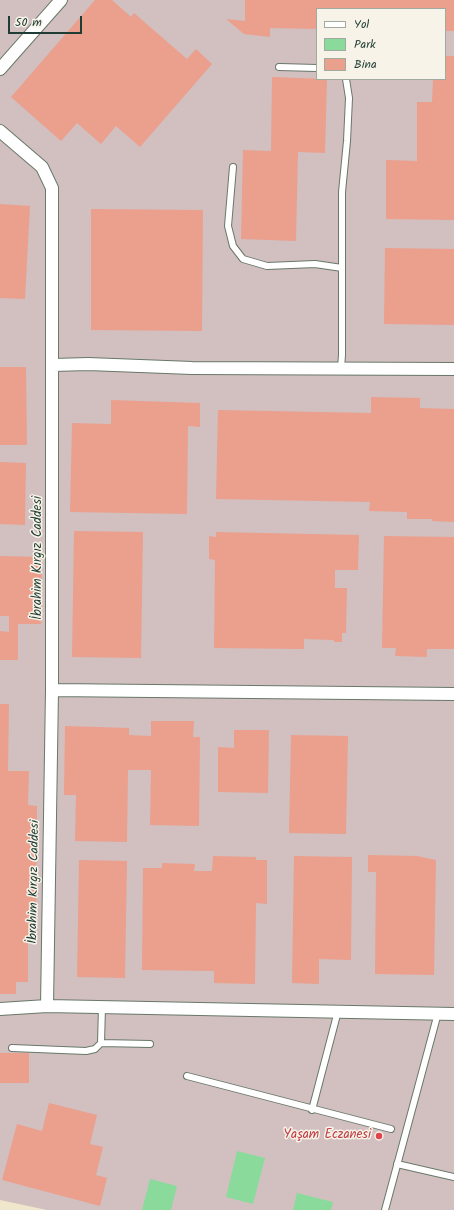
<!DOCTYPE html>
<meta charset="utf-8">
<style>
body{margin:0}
#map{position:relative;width:454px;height:1210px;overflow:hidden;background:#f0e6cc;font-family:Kalam,sans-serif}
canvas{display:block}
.legend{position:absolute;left:316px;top:8px;width:130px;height:72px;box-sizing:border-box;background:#f7f3e8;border:1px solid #a1aaa0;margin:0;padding:5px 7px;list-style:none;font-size:12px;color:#1f3d34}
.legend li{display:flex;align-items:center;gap:8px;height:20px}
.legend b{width:20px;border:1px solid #a1aaa0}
.scale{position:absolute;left:8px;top:16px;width:74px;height:18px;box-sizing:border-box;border:2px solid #1f3d34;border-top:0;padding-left:5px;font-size:12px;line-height:14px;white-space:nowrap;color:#1f3d34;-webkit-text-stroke:3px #f7f3e8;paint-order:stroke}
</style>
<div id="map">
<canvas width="454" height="1210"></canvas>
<ul class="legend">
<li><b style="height:5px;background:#fff"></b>Yol</li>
<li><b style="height:11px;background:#8adb9b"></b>Park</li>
<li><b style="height:11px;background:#eb9f8d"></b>Bina</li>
</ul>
<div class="scale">50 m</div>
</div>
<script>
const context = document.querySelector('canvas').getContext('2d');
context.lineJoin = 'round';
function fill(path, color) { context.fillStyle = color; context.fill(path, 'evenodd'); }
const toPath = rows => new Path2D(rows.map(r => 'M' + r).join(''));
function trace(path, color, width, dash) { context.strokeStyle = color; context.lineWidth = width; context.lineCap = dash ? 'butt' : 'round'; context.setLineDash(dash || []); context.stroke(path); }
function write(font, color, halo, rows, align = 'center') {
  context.font = font + ' Kalam,sans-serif'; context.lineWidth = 3; context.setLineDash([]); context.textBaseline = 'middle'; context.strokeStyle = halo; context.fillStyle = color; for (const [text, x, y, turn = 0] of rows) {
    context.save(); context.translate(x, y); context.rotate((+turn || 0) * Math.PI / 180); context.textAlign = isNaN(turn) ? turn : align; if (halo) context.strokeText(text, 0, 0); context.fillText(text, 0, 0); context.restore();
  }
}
const industrial = toPath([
 [0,0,454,0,454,1210,47,1210,0,1200],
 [317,9,445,9,445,79,317,79]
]);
const green = toPath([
 [237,1151,265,1158,253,1204,226,1197],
 [150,1179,177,1186,171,1210,142,1210],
 [297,1193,333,1202,331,1210,293,1210]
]);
const building = toPath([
 [95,0,112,0,131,17,134,13,187,59,196,49,212,64,140,147,116,126,101,144,77,123,61,141,11,97],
 [245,0,454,0,454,31,445,31,445,9,317,9,317,29,270,28,270,37,244,34,226,19,245,21],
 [445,56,454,56,454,220,386,219,386,160,417,161,417,102,432,102,433,79,445,79],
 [272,77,327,79,325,153,298,152,296,241,241,239,243,150,271,151],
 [0,204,30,206,25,299,0,298],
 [91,209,203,210,202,331,91,330],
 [385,248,454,249,454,325,384,324],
 [0,367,26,367,27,445,0,445],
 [371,397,420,398,420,408,454,409,454,522,432,521,432,519,407,519,407,512,369,511,370,502,216,499,218,410,371,413],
 [111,400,200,403,200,427,188,426,187,514,70,512,72,423,111,424],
 [0,462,26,463,25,525,0,524],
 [74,531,143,532,141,658,72,657],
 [216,532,359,535,358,570,335,570,335,588,347,588,346,633,342,633,342,642,334,642,334,640,304,639,304,649,214,648,215,560,209,559,209,536,216,537],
 [384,536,454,537,454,649,427,649,427,657,395,656,396,648,382,648],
 [0,556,42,557,41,624,18,624,18,660,0,660,0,631,9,632,9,616,0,616],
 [0,704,9,704,8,771,29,771,28,805,37,806,36,939,28,939,28,982,16,982,16,994,0,994],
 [151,721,194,721,193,737,200,737,199,826,150,825,151,770,128,770,127,842,75,841,76,795,64,795,65,726,129,728,129,735,151,736],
 [234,730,269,730,268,793,218,792,218,747,234,748],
 [291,735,348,736,346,834,289,833],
 [368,855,417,856,436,860,434,975,375,974,376,872,368,872],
 [213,856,256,857,256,860,267,860,267,904,256,903,255,984,214,983,214,971,142,970,143,868,162,868,162,863,195,864,194,871,212,871],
 [294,856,352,857,351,960,319,959,319,984,292,983],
 [79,860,127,861,125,978,77,977],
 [0,1053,29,1053,29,1083,0,1083],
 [49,1103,97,1115,90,1144,103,1147,96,1175,107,1178,100,1206,2,1180,17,1124,42,1131]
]);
const service = toPath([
 [279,67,317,68],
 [233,167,228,226,233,246,243,259,267,266,315,264,342,268],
 [341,368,342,355,342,192,347,141,349,98,346,79],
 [101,1043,102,1007],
 [12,1048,86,1051,95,1049,101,1043,150,1044],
 [187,1076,391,1129],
 [312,1110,338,1011],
 [397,1164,454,1177],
 [385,1210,438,1013]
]);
const minor = toPath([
 [0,69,61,0],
 [0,131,42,167,52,188,52,690,47,1006],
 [53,365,88,364,192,368,454,369],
 [52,690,454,694],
 [0,1009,47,1006,454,1014]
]);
const markers = [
 [379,1136,4,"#e0444e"]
];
const streetNames = [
 ["İbrahim Kırgız Caddesi",39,558,-90],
 ["İbrahim Kırgız Caddesi",35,882,-89]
];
const healthNames = [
 ["Yaşam Eczanesi",371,1136]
];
fill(industrial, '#d2bfc0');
fill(green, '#8adb9b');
fill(building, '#eb9f8d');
trace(service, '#687869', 8);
trace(minor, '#687869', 14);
trace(service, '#fff', 6);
trace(minor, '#fff', 12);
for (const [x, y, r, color] of markers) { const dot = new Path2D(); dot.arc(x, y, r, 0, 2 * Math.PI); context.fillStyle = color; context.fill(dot); trace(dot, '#f7f3e8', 1.5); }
write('13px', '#1f3d34', '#f7f3e8', streetNames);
write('13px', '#be3a42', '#f7f3e8', healthNames, 'right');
</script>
